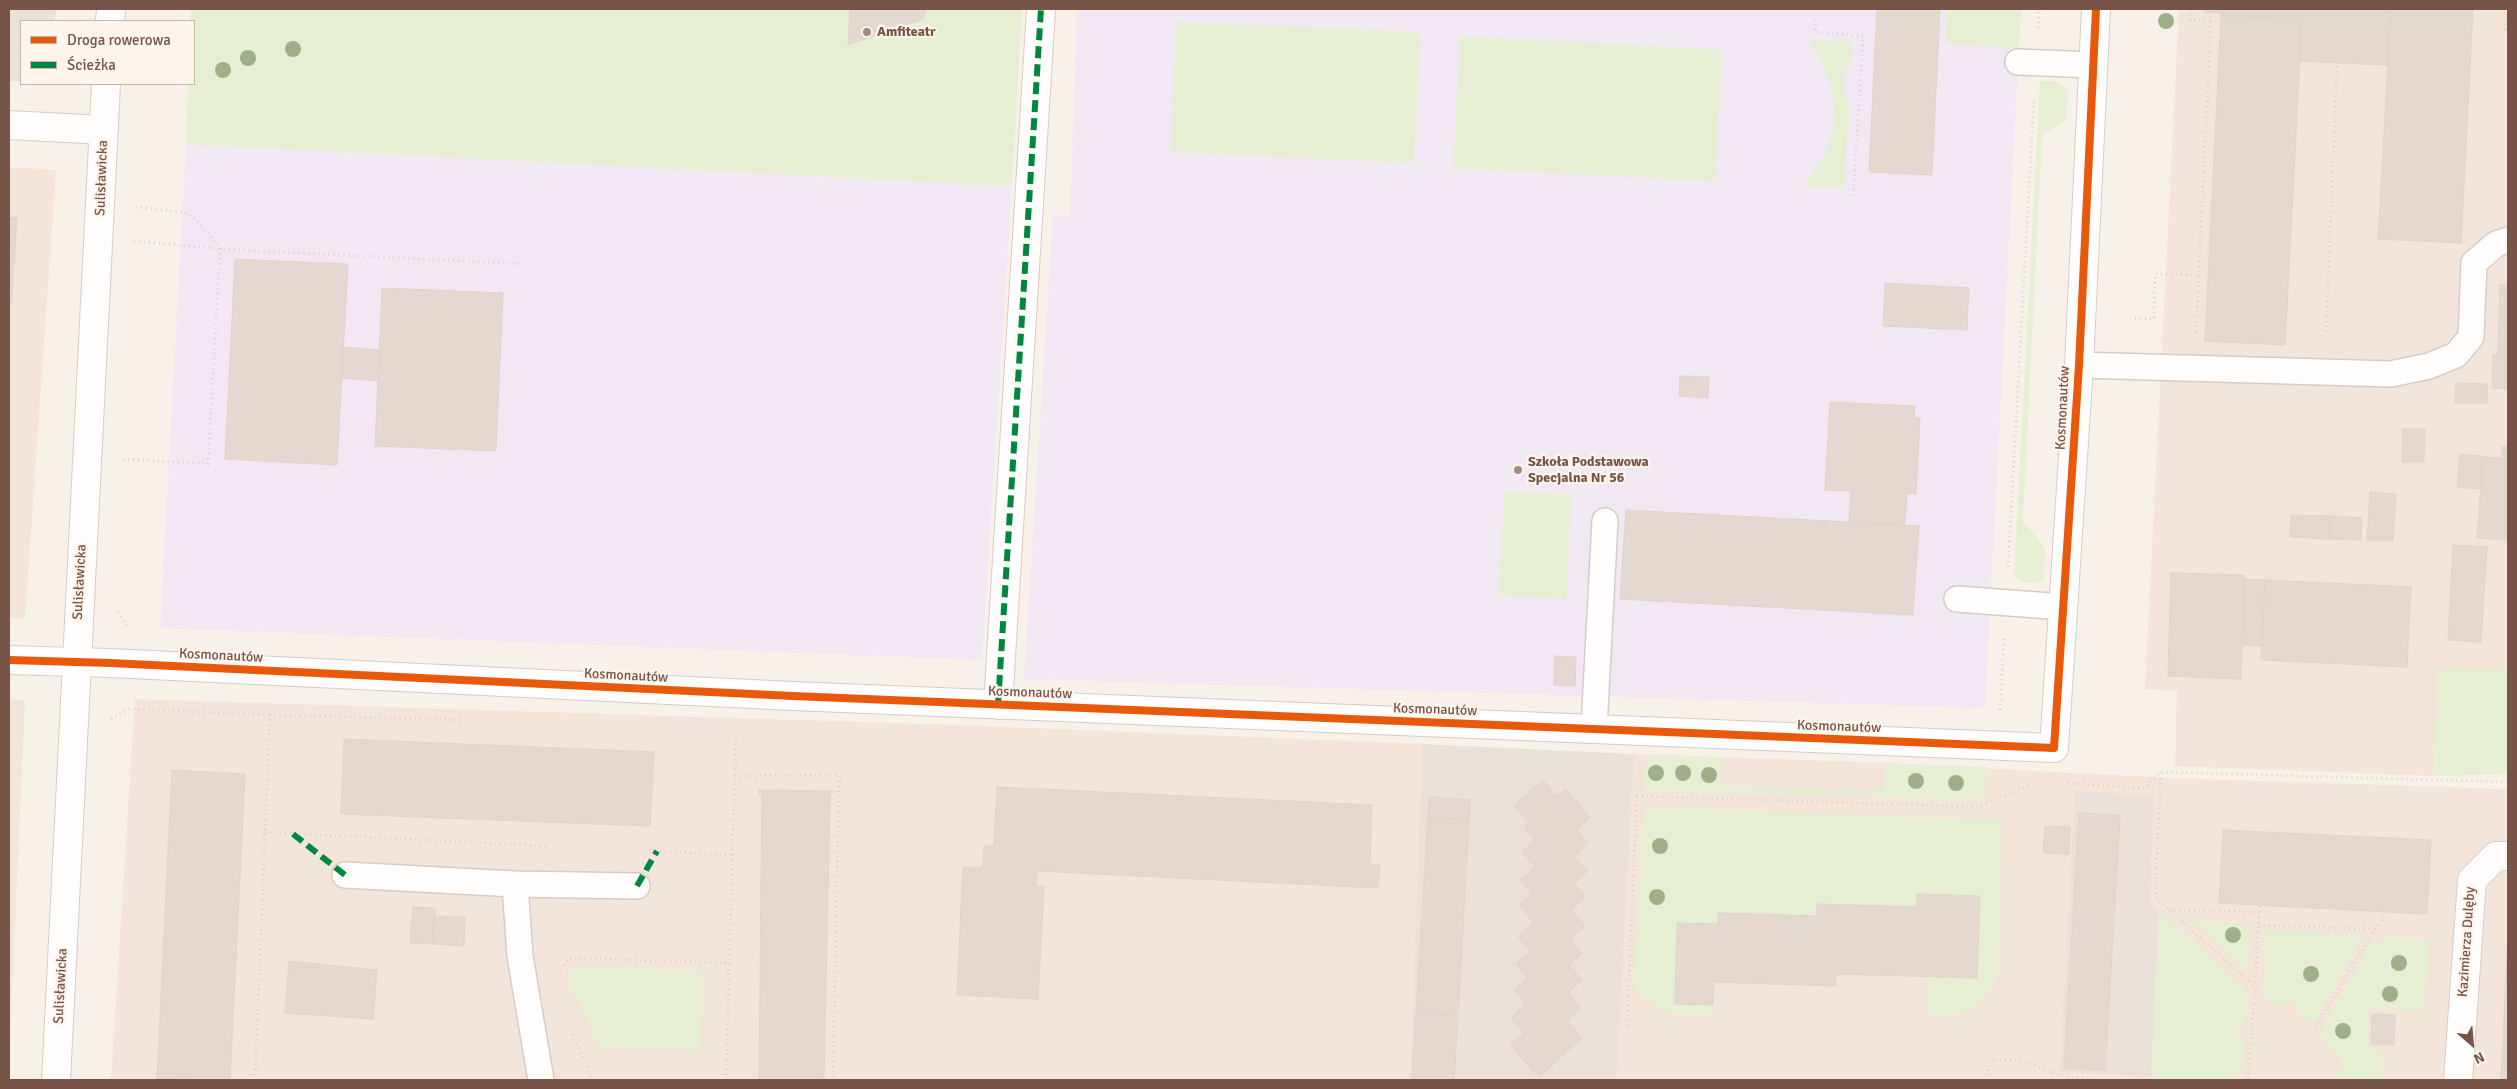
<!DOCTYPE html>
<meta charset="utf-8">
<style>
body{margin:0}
#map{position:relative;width:2517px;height:1089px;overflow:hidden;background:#f8f1ea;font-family:Signika,sans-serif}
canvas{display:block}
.frame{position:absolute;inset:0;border:10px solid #785348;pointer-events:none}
.legend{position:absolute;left:20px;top:20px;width:175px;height:65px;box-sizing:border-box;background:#fff5eb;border:1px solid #c9b4aa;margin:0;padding:6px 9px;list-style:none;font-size:15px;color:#785348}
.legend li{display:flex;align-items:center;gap:10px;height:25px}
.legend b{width:25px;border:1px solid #c9b4aa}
.north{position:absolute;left:2447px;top:1019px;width:50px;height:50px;-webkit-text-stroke:4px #fff5eb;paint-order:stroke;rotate:153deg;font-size:14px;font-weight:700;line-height:20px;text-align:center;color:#785348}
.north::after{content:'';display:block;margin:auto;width:18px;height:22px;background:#785348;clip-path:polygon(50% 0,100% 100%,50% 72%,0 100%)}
</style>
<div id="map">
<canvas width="2517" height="1089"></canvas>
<div class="frame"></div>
<ul class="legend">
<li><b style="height:6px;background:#e8590c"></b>Droga rowerowa</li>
<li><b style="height:6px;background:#00873e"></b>Ścieżka</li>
</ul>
<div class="north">N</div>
</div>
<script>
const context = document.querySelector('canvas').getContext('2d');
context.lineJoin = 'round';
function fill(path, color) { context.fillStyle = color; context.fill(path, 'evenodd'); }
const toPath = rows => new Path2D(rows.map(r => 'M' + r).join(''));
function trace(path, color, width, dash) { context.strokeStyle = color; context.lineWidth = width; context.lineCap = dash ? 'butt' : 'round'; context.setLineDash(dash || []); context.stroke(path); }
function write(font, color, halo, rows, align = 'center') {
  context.font = font + ' Signika,sans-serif'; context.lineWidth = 4.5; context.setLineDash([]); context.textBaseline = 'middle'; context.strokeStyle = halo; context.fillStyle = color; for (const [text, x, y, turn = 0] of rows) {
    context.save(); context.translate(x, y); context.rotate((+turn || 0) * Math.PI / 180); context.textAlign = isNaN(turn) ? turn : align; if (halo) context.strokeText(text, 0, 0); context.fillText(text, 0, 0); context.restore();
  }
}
const residential = toPath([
 [2179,9,2508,9,2508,669,2439,669,2435,776,2175,766,2177,691,2145,689],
 [9,167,56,170,25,619,9,618],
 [9,699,25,700,9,1062],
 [135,699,957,725,1422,744,1410,1080,111,1080],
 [1634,754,1885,763,2170,778,2508,789,2508,1080,1617,1080]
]);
const industrial = toPath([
 [9,9,56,9,55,21,21,21,21,81,9,81],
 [1422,744,1634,754,1617,1080,1410,1080],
 [2075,791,2154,796,2150,903,2159,912,2151,1077,2060,1071]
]);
const education = toPath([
 [1077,9,2021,9,1985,708,1024,679,1053,216,1070,216],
 [186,144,1012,186,982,660,160,628]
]);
const green = toPath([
 [190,9,1022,9,1012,186,186,144,188,84,194,84,194,21,190,21],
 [1947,9,2021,9,2019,48,1945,44],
 [1176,22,1420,32,1414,163,1170,152],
 [1460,36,1722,50,1715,181,1453,168],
 [1809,39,1852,42,1851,67,1845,67,1844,100,1850,100,1844,188,1805,187,1827,149,1834,128,1834,108,1831,90,1825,70],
 [2040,81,2057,81,2069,91,2066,119,2042,136,2023,521,2045,548,2044,581,2031,583,2024,582,2014,575],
 [1504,492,1571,494,1567,598,1499,596],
 [2438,668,2508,669,2508,774,2435,776],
 [1662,755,1721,757,1720,786,1883,792,1885,763,1986,767,1985,795,1974,800,1643,790,1646,761],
 [1644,806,2002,821,1998,970,1993,985,1986,995,1966,1011,1947,1016,1927,1016,1929,977,1977,978,1980,896,1918,894,1917,907,1817,916,1718,913,1718,924,1678,923,1675,1004,1713,1005,1713,1015,1673,1013,1658,1007,1641,996,1634,984],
 [2159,912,2245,988,2245,1023,2238,1024,2237,1041,2244,1041,2242,1070,2235,1070,2234,1080,2151,1080],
 [2191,920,2250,924,2247,969],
 [2267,931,2357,935,2358,946,2315,1021,2310,1019,2308,1022,2297,1013,2300,1008,2286,1000,2283,1006,2262,1000],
 [2387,936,2429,940,2424,1011,2368,1009,2367,1049,2382,1050,2381,1080,2339,1080,2337,1072,2343,1069,2337,1050,2331,1051,2319,1035,2371,944],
 [577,966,702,971,700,1050,598,1046,579,1000,570,988,567,974]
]);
const building = toPath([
 [850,9,926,9,923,19,848,45,850,9],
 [1877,9,1940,9,1932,175,1869,172,1877,9],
 [2204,9,2225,9,2225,13,2204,12,2204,9],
 [2225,9,2302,9,2302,18,2220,16,2220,13,2225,13,2225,9],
 [2302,9,2391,9,2387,65,2300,61,2302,9],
 [2391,9,2473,9,2461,243,2378,239,2391,9],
 [2221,16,2302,18,2285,345,2205,341,2221,16],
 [9,217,17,218,13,276,9,276,9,217],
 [235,259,348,264,337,465,225,459,235,259],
 [9,276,13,276,12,303,9,303,9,276],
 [1885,283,1969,288,1967,330,1883,326,1885,283],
 [2500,285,2508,285,2508,355,2498,354,2500,285],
 [382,288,503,293,496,451,375,446,382,288],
 [343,347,379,350,378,381,342,378,343,347],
 [2493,354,2508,355,2508,389,2492,388,2493,354],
 [1680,376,1709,377,1708,398,1679,396,1680,376],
 [2456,383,2487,384,2487,403,2455,403,2456,383],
 [1830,402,1915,406,1914,418,1920,418,1916,494,1907,493,1905,525,1849,522,1851,491,1825,490,1830,402],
 [2403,429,2425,429,2424,462,2402,462,2403,429],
 [2502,447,2508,448,2508,540,2477,538,2483,457,2502,458,2502,447],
 [2460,454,2483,456,2481,489,2457,487,2460,454],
 [2370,492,2396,494,2393,541,2367,541,2370,492],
 [1626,510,1919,526,1913,615,1620,599,1626,510],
 [2291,515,2330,516,2329,539,2290,537,2291,515],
 [2330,516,2362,518,2361,540,2329,539,2330,516],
 [2453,545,2487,547,2481,642,2448,640,2453,545],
 [2171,573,2244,575,2241,679,2168,676,2171,573],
 [2244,579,2265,580,2262,646,2242,645,2244,579],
 [2265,580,2411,587,2407,667,2261,660,2265,580],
 [1555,656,1576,657,1575,686,1554,685,1555,656],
 [344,739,654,752,650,826,341,814,344,739],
 [172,770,245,774,230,1080,157,1079,172,770],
 [1543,780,1557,796,1566,789,1590,817,1576,829,1588,843,1574,856,1588,871,1574,883,1586,896,1571,910,1585,926,1570,939,1582,953,1569,965,1582,980,1568,992,1581,1008,1567,1021,1582,1038,1539,1077,1510,1045,1524,1033,1511,1018,1526,1004,1514,990,1528,978,1516,964,1531,951,1518,937,1534,923,1519,905,1532,893,1520,880,1535,867,1522,852,1535,840,1524,827,1529,823,1514,806,1543,780],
 [997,787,1372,805,1370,864,1380,865,1378,888,1037,871,1036,886,1044,886,1038,999,957,995,963,867,983,867,984,846,994,846,997,787],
 [759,790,833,791,830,795,824,1080,759,1080,762,794,759,794,759,790],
 [1429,797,1470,800,1469,820,1428,817,1429,797],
 [2079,813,2120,815,2105,1070,2064,1068,2079,813],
 [1428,817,1469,820,1458,1016,1416,1013,1428,817],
 [2045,826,2070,827,2069,854,2043,853,2045,826],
 [2223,830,2431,840,2427,914,2219,903,2223,830],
 [1917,894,1980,896,1977,978,1836,974,1836,986,1714,982,1713,1005,1675,1004,1677,923,1718,924,1718,913,1817,916,1817,904,1917,907,1917,894],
 [413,907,435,908,433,944,410,943,413,907],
 [434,916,465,917,464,946,433,944,434,916],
 [2508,932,2508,1080,2501,1080,2508,932],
 [289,961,377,970,373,1019,285,1013,289,961],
 [1416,1013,1458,1016,1454,1080,1412,1080,1416,1013],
 [2372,1014,2395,1015,2394,1045,2371,1045,2372,1014]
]);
const path = toPath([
 [1816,9,1815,32,1863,36,1853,198],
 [2190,9,2190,20,2211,21],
 [2038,28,2039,9],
 [2506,30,2507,9],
 [134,241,220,249,524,264],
 [2135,319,2154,319,2155,274,2198,275],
 [2196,332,2211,13],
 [2323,336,2326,332,2337,63],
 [123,459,208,464,220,249,209,233,190,215,182,212,136,207],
 [2008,567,2034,99],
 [118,612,129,627],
 [2000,710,2004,638],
 [111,719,129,709,270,715],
 [2161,773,2155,897,2255,987,2248,1080],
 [735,776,839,775,833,1080],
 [2068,783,2144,788,2161,772,2508,782],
 [265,832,546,846],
 [650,851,733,855],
 [2169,910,2259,912,2255,987],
 [2259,912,2260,906],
 [2259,925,2375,929,2314,1030],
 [2375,929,2383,919,2383,912],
 [560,969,570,958,730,963],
 [1627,1026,1637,796,1978,807,2030,785],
 [572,1034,593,1080],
 [255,1080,270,715,464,720],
 [726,1080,736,731],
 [1984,1080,1993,1059,2024,1061,2062,1076,2100,1080]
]);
const lane = toPath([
 [2018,62,2093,65],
 [2079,365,2391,374,2429,366,2456,355,2471,337,2474,263,2496,244,2508,240],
 [1957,599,2064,607],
 [1594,728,1605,521],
 [345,875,515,884,520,956,541,1080],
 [515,884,637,886]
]);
const street = toPath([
 [110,21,111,9],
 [9,125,104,130],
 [9,660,110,663,793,696,2054,748,2079,365,2096,9],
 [998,705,1041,9],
 [56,1080,106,84],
 [2458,1080,2472,880,2496,856,2508,856]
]);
const quiet = toPath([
 [998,705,1041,9],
 [293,834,345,875],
 [637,886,657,851]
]);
const cycleway = toPath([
 [9,660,110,663,793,696,2054,748,2079,365,2096,9]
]);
const trees = [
 [2166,21],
 [293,49],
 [248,58],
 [223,70],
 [1656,773],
 [1683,773],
 [1709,775],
 [1916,781],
 [1956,783],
 [1660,846],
 [1657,897],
 [2233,935],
 [2399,963],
 [2311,974],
 [2390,994],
 [2343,1031]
];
const markers = [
 [867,32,5,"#a58a81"],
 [1518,470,5,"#a58a81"]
];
const poiNames = [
 ["Amfiteatr",877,32],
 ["Szkoła Podstawowa",1528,462],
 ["Specjalna Nr 56",1528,478]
];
const streetNames = [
 ["Sulisławicka",102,178,-88],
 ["Kosmonautów",2063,408,-87],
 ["Sulisławicka",80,582,-87],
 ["Kosmonautów",221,656,3],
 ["Kosmonautów",626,676,3],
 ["Kosmonautów",1030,693,2],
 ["Kosmonautów",1435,710,2],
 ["Kosmonautów",1839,727,2],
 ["Kazimierza Dulęby",2467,942,-86],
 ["Sulisławicka",61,986,-87]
];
fill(residential, '#f4e5da');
fill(industrial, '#ebe1db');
fill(education, '#f2e8f3');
fill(green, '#e6eed3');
fill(building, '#e5d8d1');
trace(building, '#e1d3cc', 1);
trace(lane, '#d6ccc6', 28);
trace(street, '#d6ccc6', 30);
trace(path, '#dad0cd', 3, [1, 4]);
trace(lane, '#fefdfc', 25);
trace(street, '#fefdfc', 28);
trace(quiet, '#00873e', 6, [12, 6]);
trace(cycleway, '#e8590c', 8);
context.fillStyle = '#9eaf8a';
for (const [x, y] of trees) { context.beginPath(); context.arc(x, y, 8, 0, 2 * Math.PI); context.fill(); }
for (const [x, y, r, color] of markers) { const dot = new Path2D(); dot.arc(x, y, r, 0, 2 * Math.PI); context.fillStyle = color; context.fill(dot); trace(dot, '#fff5eb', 2); }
write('bold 14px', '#785348', '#fff5eb', poiNames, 'left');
write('14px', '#785348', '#fff5eb', streetNames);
</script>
